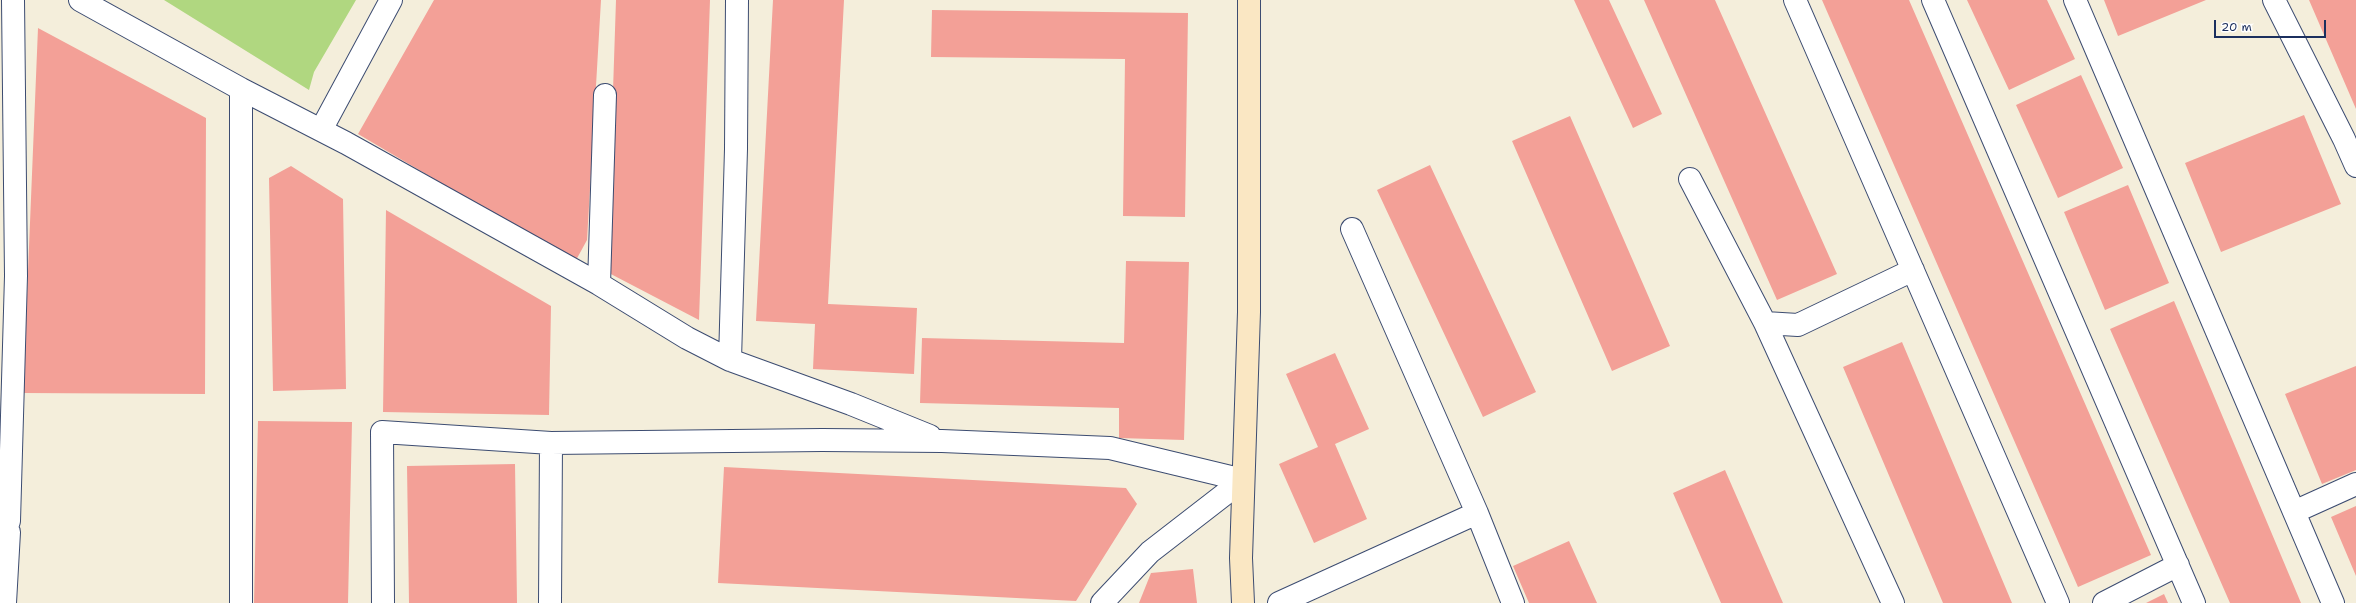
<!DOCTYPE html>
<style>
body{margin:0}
#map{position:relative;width:2356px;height:603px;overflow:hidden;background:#f4eedb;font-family:"Shantell Sans",sans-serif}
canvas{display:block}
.scale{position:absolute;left:2214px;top:20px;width:112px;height:18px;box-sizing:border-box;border:2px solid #1b2f5e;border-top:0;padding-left:5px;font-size:12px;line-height:14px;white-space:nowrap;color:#1b2f5e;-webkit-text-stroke:3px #fff;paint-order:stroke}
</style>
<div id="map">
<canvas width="2356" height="603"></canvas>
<div class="scale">20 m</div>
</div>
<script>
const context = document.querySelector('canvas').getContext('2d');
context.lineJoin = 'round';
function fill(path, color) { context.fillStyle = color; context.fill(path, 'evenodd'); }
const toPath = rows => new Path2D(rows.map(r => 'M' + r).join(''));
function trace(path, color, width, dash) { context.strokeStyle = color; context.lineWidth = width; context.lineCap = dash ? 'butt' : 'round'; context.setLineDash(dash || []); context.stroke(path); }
const green = toPath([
 [164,0,356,0,314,72,309,90]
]);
const building = toPath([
 [434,0,601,0,587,240,575,262,358,134],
 [616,0,710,0,699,320,607,272],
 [773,0,844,0,828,304,917,308,914,374,813,369,815,324,756,321],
 [1574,0,1609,0,1662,114,1633,128],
 [1644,0,1715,0,1837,274,1777,300],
 [1822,0,1909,0,2151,555,2078,587],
 [1967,0,2047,0,2075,59,2009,90],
 [2104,0,2206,0,2118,36],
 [2309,0,2356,0,2356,109],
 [932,10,1188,13,1185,217,1123,216,1125,59,931,57],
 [38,28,206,118,205,394,23,393],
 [2081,75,2123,168,2058,198,2016,105],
 [2304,115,2341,204,2221,252,2185,163],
 [1570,116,1670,346,1612,371,1512,141],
 [1430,165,1536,392,1483,417,1377,190],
 [291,166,343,199,346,389,273,391,269,178],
 [2128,185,2169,283,2105,310,2064,212],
 [386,210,551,306,549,415,383,412],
 [1126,261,1189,262,1184,440,1119,438,1119,408,920,403,922,338,1124,343],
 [2174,301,2301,603,2230,603,2110,329],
 [1902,342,2012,603,1943,603,1843,367],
 [1335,353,1369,429,1335,444,1367,519,1314,543,1279,464,1318,447,1286,374],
 [2356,366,2356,470,2322,484,2285,394],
 [258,421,352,422,348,603,254,603],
 [515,464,517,603,409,603,407,466],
 [724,467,1126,488,1137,504,1076,601,718,583],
 [1725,470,1783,603,1721,603,1673,493],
 [2356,506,2356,576,2331,517],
 [1569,541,1597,603,1529,603,1513,566],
 [1193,569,1197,603,1139,603,1151,573],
 [2164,594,2168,603,2146,603]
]);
const street = toPath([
 [80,0,241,89,346,143,599,284,687,338,730,360,851,404,930,436],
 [1795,0,2058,603],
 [1933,0,2194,603],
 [2075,0,2333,603],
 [2274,0,2344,139,2356,166],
 [241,89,241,603],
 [321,130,391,0],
 [1690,179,1765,323,1798,325,1913,270],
 [1352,229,1477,513],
 [599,284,605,95],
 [1765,323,1893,603],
 [730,360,736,149,737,0],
 [2294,512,2356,484],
 [0,548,9,521,16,276,13,0],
 [5,603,9,532],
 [383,603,382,432,551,443,822,440,942,441,1110,448,1243,480],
 [550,603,551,443],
 [1102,603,1150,552,1243,480],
 [1279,603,1477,513,1513,603],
 [2104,603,2178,565]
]);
const secondary = toPath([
 [1243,603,1241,558,1249,312,1249,0]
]);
fill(green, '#b0d780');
fill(building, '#f3a097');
trace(street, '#3c4c71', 24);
trace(secondary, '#3c4c71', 24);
trace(street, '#fff', 22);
trace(secondary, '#fae7c3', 22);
</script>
